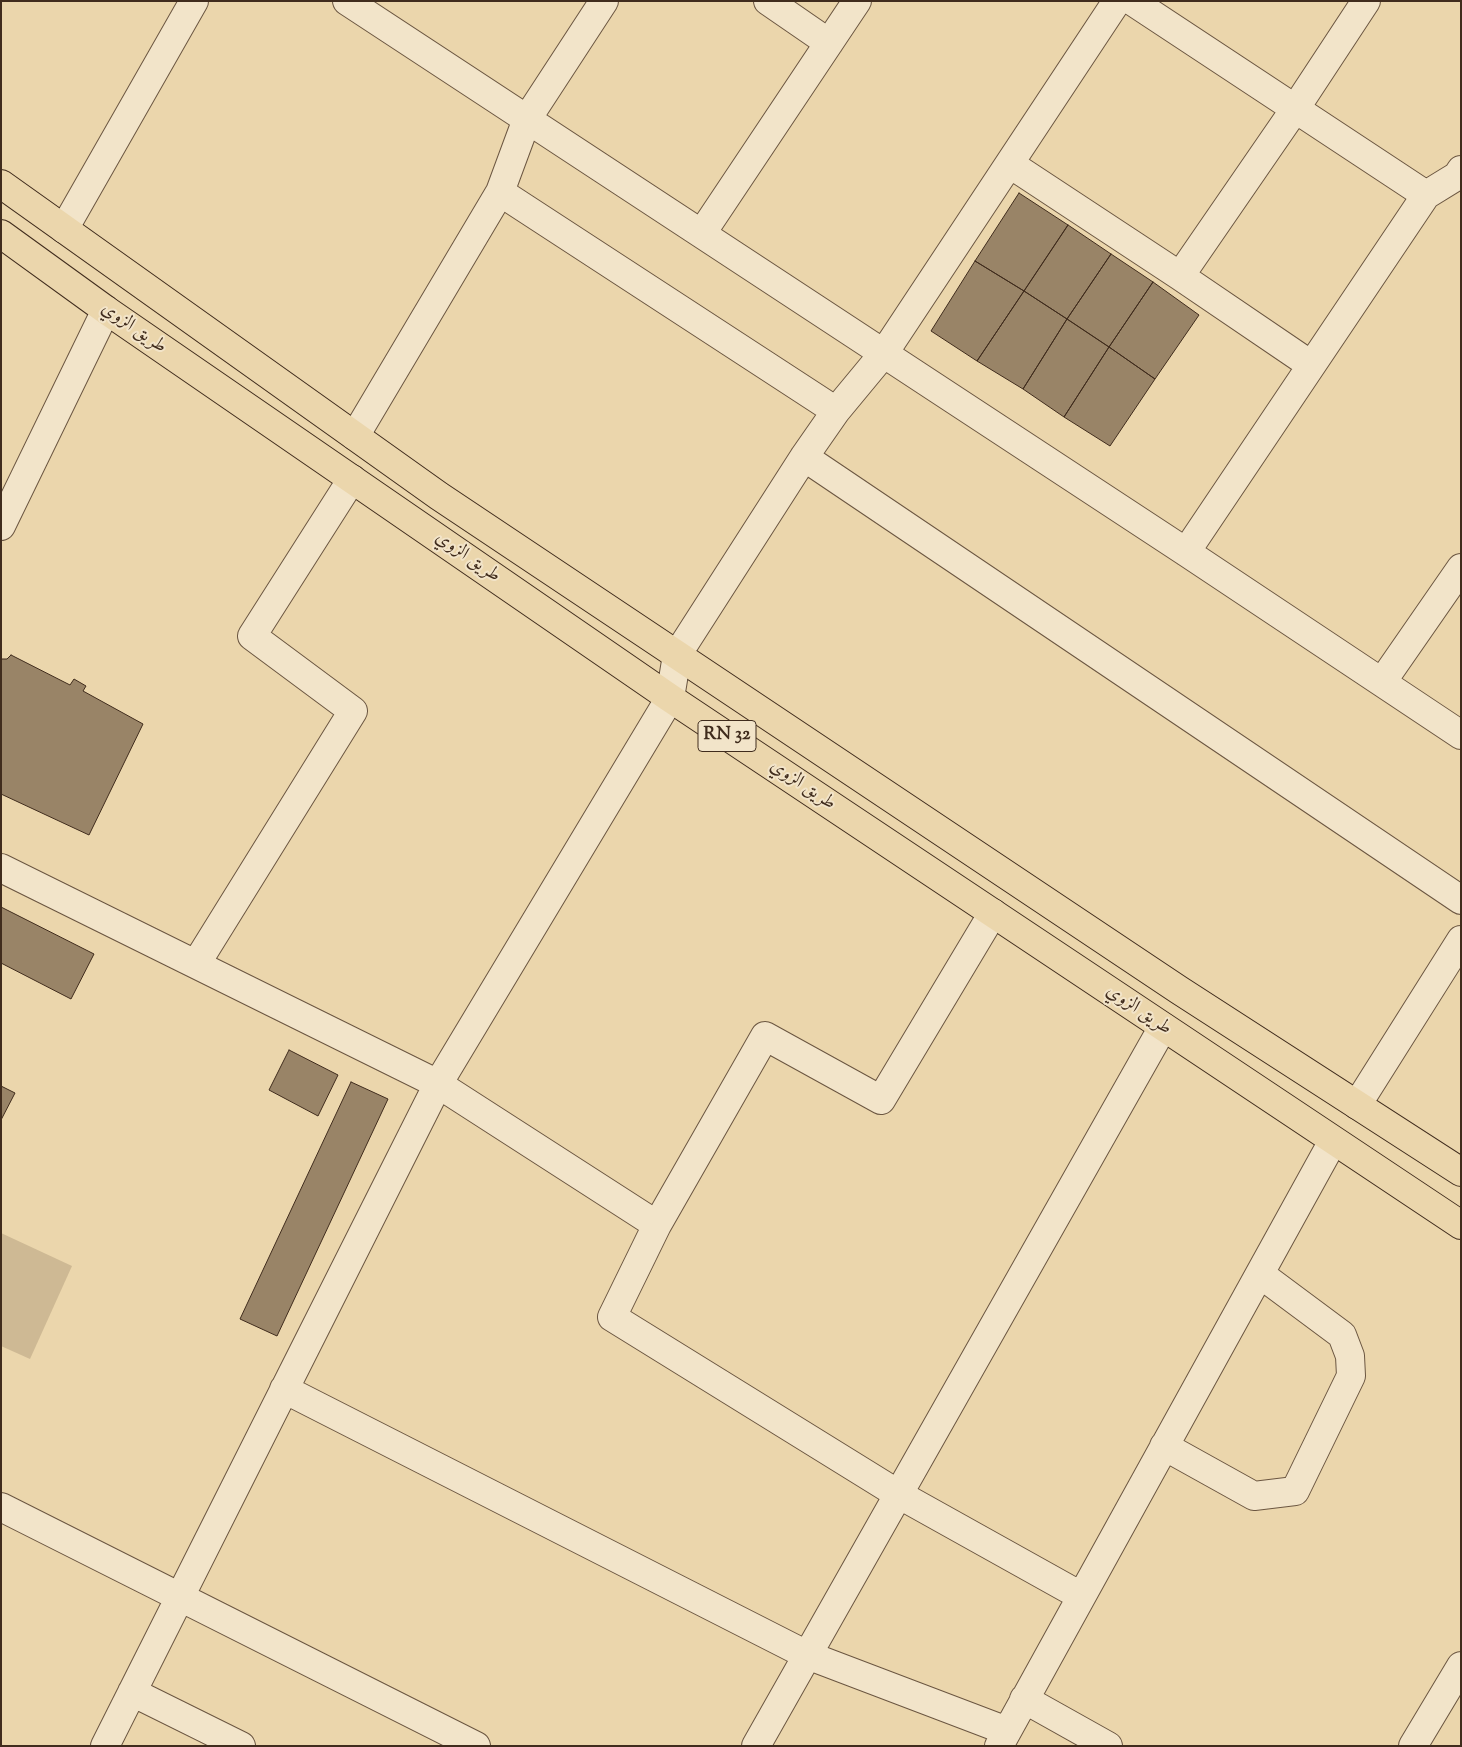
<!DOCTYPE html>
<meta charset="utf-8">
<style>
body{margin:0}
#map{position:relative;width:1462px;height:1747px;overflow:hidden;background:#ebd6ac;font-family:"Sorts Mill Goudy",serif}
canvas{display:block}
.frame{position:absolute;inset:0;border:2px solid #402c1d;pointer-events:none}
</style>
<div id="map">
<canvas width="1462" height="1747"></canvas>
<div class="frame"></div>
</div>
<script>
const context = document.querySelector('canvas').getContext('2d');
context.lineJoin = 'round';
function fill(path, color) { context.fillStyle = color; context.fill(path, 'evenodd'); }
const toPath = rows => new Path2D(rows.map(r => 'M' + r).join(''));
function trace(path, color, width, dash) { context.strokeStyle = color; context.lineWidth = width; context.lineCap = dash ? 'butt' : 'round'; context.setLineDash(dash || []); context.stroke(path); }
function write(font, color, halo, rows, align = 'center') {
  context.font = font + ' "Sorts Mill Goudy",Amiri,serif'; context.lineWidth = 4; context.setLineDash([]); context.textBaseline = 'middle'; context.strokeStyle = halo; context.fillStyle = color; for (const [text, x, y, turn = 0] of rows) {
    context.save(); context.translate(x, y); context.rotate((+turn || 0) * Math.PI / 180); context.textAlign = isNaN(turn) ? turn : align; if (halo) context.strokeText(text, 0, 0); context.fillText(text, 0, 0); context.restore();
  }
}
const green = toPath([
 [1,1233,72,1266,30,1359,1,1346]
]);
const building = toPath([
 [1019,193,1068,225,1024,291,975,261,1019,193],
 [1068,225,1111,254,1067,319,1024,291,1068,225],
 [1111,254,1153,282,1109,347,1067,319,1111,254],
 [975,261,1024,291,977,361,931,331,975,261],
 [1153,282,1199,315,1155,379,1109,347,1153,282],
 [1024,291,1067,319,1023,389,977,361,1024,291],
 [1067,319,1109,347,1064,417,1023,389,1067,319],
 [1109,347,1155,379,1110,446,1064,417,1109,347],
 [11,655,70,685,74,679,86,686,83,691,143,724,89,835,1,794,1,659,7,659,11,655],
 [1,907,94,954,71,999,1,963,1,907],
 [289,1050,338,1075,318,1116,269,1090,289,1050],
 [351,1082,388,1099,277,1336,240,1319,351,1082],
 [1,1086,15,1093,1,1120,1,1086]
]);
const minor = toPath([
 [347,1,1186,552,1461,735],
 [768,1,829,43],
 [1132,1,1426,195],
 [1010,164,1180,276,1311,365],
 [500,192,836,411],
 [64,229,194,1],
 [702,233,857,1],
 [1180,276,1295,109,1366,1],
 [355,436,500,192,527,119,604,1],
 [804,457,1461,900],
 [1,526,106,310],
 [1186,552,1426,195,1457,176,1461,170],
 [1382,682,1461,568],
 [1,868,438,1084,657,1225],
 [993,913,881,1100,765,1036,657,1225,612,1317,898,1494,1081,1596],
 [196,964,353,711,252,636,352,479],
 [1357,1105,1461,940],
 [284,1389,807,1655,1007,1731],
 [1164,1446,1254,1496,1295,1491,1351,1376,1350,1356,1342,1335,1260,1274],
 [1,1507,476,1746],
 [132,1692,241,1746],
 [1024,1699,1108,1746],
 [105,1746,438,1084,670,698,677,655,804,457,836,411,884,353,1117,1],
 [756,1746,1163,1027],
 [999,1746,1333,1141],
 [1413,1746,1461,1666]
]);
const primary = toPath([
 [1,184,439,496,1179,990,1461,1172],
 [1,234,106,310,670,698,1461,1225]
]);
const shields = [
 [727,736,58]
];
const shieldNames = [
 ["RN 32",727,736]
];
const streetNames = [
 ["طريق الزوي",133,329,35],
 ["طريق الزوي",467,558,35],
 ["طريق الزوي",802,786,34],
 ["طريق الزوي",1138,1011,34]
];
fill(green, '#ceb994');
fill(building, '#998467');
trace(building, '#402c1d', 1);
trace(minor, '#6b5641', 30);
trace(primary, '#402c1d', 30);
trace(minor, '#f2e4c9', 28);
trace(primary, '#ebd6ac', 28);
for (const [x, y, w] of shields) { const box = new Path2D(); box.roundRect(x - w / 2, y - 15.5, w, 31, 4); context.fillStyle = '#f2e4c9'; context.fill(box); trace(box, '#402c1d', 1); }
write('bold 18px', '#402c1d', null, shieldNames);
write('19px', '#402c1d', '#f2e4c9', streetNames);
</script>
